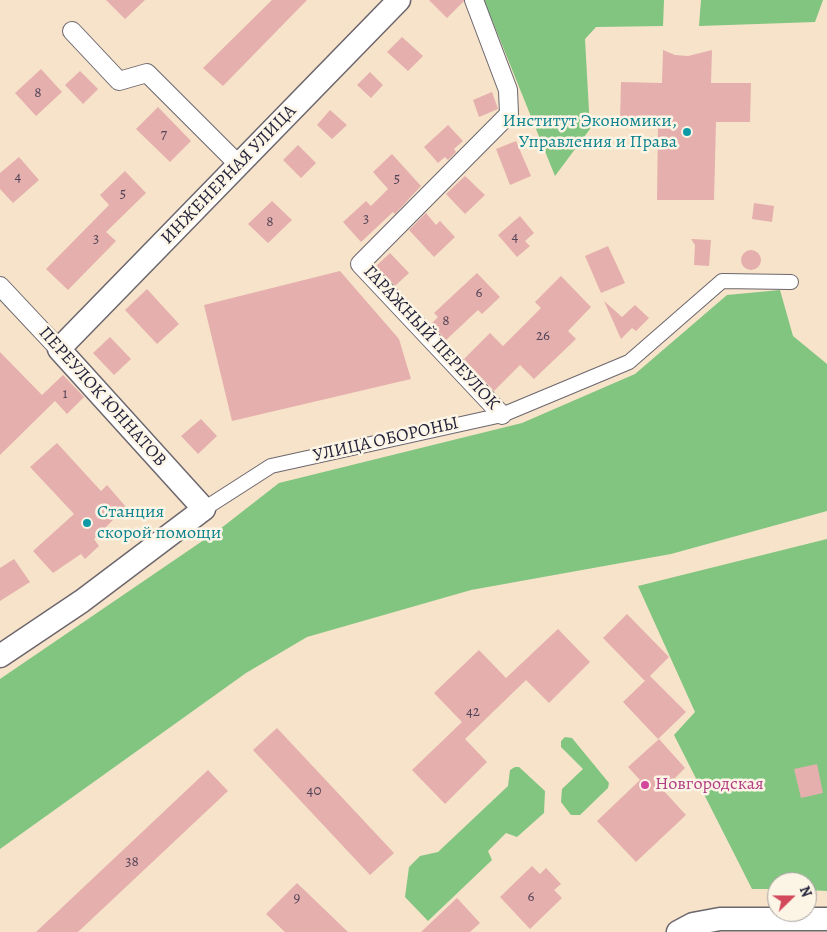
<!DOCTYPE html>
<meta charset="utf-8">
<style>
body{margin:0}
#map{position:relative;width:827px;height:932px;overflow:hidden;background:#f6e3c9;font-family:Alegreya,serif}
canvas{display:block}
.north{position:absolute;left:767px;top:872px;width:50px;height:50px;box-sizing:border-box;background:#fcf5e5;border:1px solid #a5a1a1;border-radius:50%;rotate:68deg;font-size:14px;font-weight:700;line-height:20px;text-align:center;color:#22223b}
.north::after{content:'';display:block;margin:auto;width:18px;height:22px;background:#d1495b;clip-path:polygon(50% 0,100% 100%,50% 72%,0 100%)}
</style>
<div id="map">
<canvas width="827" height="932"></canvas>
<div class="north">N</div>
</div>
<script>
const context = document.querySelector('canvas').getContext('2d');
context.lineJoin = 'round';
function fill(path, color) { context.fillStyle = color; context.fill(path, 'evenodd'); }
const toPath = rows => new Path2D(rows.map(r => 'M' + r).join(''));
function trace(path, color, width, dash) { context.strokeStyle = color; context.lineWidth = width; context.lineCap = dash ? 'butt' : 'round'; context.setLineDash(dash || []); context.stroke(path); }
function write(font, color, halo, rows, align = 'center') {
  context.font = font + ' Alegreya,serif'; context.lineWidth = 5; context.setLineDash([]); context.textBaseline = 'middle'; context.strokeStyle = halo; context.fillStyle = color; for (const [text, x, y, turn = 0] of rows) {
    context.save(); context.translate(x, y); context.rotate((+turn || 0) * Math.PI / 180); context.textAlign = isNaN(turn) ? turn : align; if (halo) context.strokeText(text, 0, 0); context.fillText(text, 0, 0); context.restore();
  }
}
const green = toPath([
 [484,0,664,0,663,26,596,27,585,39,590,129,555,176],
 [701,0,823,0,815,22,699,26],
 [780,290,793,336,827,364,827,511,671,554,471,590,307,637,246,673,0,849,0,679,220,529,279,483,522,423,635,374,727,295],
 [827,539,827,891,807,890,807,882,777,882,777,889,752,889,674,735,695,712,638,586],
 [565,737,572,738,609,783,608,788,580,815,571,815,561,802,562,789,583,769,561,747,561,741],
 [515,767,519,767,545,791,544,813,517,837,506,833,488,851,492,860,428,921,405,897,409,867,420,856,438,852,508,786,510,770]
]);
const building = toPath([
 [106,0,145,0,125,19],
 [272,0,307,0,223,86,203,68],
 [429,0,464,0,464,1,447,18],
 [402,37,423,56,408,71,387,52],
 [663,50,675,55,688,56,712,50,711,83,751,83,750,122,716,122,714,200,657,200,658,122,620,122,621,82,662,83],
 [41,69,62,92,36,116,15,93],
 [80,71,98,89,83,104,65,85],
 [370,72,383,85,371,98,357,85],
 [492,92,498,109,479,117,473,100],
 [158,107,191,141,170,162,136,129],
 [330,110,347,125,332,139,317,125],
 [448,125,463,141,454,149,456,152,448,160,445,157,438,163,424,147],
 [516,141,531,176,510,185,496,149],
 [298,145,316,163,301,178,283,160],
 [392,154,421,186,395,214,393,212,361,242,343,222,366,201,371,206,388,189,373,172],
 [19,157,39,180,13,203,0,189,0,173],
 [125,171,146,193,106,232,116,241,68,290,46,269,109,205,100,195],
 [465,176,485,195,465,214,446,194],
 [272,201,292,220,268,243,248,224],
 [754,203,774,206,772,222,752,219],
 [426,213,436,225,440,221,455,237,434,257,409,230],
 [520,216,534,233,525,241,530,246,517,257,498,235],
 [691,239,711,240,709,266,694,265,695,245],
 [608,246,625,283,601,293,585,256],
 '741 260a10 10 0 1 1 20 0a10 10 0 1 1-20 0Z',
 [390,253,409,273,395,286,376,266],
 [340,271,399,339,411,379,232,421,204,305],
 [477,273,500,297,482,314,478,310,446,340,431,324,438,317,434,313],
 [561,276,591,307,568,331,576,339,534,379,520,365,494,391,464,359,490,333,503,346,541,308,535,302],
 [147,289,179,324,157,344,125,310],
 [604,301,622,317,635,305,649,318,636,331,632,328,621,339],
 [110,337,131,359,114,375,93,353],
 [0,352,42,395,63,375,84,397,67,414,55,401,0,455],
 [201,419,217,436,198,454,181,436],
 [57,443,101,491,107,485,126,507,94,539,99,546,85,559,81,554,53,573,33,551,74,514,30,467],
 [14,559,30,582,0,601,0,568],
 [627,614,669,657,645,681,603,638],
 [558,629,590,662,549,703,526,680,465,739,487,762,445,804,412,770,462,722,434,693,479,650,506,678],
 [650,676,686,712,658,739,623,702],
 [277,728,394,853,370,875,253,750],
 [659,739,685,768,663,790,686,815,636,862,597,821,640,780,628,767],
 [817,764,823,793,801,798,794,769],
 [208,770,228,791,78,932,36,932],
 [532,866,540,874,546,868,561,884,554,890,562,898,530,929,500,897],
 [297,883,348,932,285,932,266,914],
 [457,898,480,923,470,932,421,932]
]);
const pedestrian = toPath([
 [204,509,271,466,502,415,629,362,722,281,791,282]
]);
const minor = toPath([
 [474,0,508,90,509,114,360,264,502,415],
 [72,31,119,81,147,73,239,165],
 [0,286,59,349]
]);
const tertiary = toPath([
 [0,656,82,601,204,509,59,349,399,0],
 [678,932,693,924,720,919,827,919]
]);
const markers = [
 [687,132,5,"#0f9aa8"],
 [87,523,5,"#0f9aa8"],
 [645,785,5,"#d1479c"]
];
const numberNames = [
 ["8",38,93],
 ["7",164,135],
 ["4",18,177],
 ["5",397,179],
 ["5",123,194],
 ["3",366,219],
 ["8",270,222],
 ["4",515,237],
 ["3",96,239],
 ["6",479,293],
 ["8",446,321],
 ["26",543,336],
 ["1",65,394],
 ["42",473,712],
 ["40",314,791],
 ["38",132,862],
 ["6",531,897],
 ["9",297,898]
];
const cultureNames = [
 ["Институт Экономики,",677,122],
 ["Управления и Права",677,143],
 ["Станция",97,513,"left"],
 ["скорой помощи",97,534,"left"]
];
const streetNames = [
 ["ИНЖЕНЕРНАЯ УЛИЦА",229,175,-46],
 ["ГАРАЖНЫЙ ПЕРЕУЛОК",431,338,47],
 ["ПЕРЕУЛОК ЮННАТОВ",102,397,48],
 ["УЛИЦА ОБОРОНЫ",386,440,-13]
];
const hotelNames = [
 ["Новгородская",655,785]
];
fill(green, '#81c580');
fill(building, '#e5afad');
trace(pedestrian, '#6c666d', 16);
trace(minor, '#6c666d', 20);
trace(tertiary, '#6c666d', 25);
trace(pedestrian, '#fff', 14);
trace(minor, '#fff', 18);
trace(tertiary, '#fff', 22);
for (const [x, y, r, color] of markers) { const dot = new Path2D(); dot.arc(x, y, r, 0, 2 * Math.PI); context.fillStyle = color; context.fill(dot); trace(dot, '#fcf5e5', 2); }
write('15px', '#534558', null, numberNames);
write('18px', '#0d838f', '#fcf5e5', cultureNames, 'right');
write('18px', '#22223b', '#fcf5e5', streetNames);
write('18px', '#b23c85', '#fcf5e5', hotelNames, 'left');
</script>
